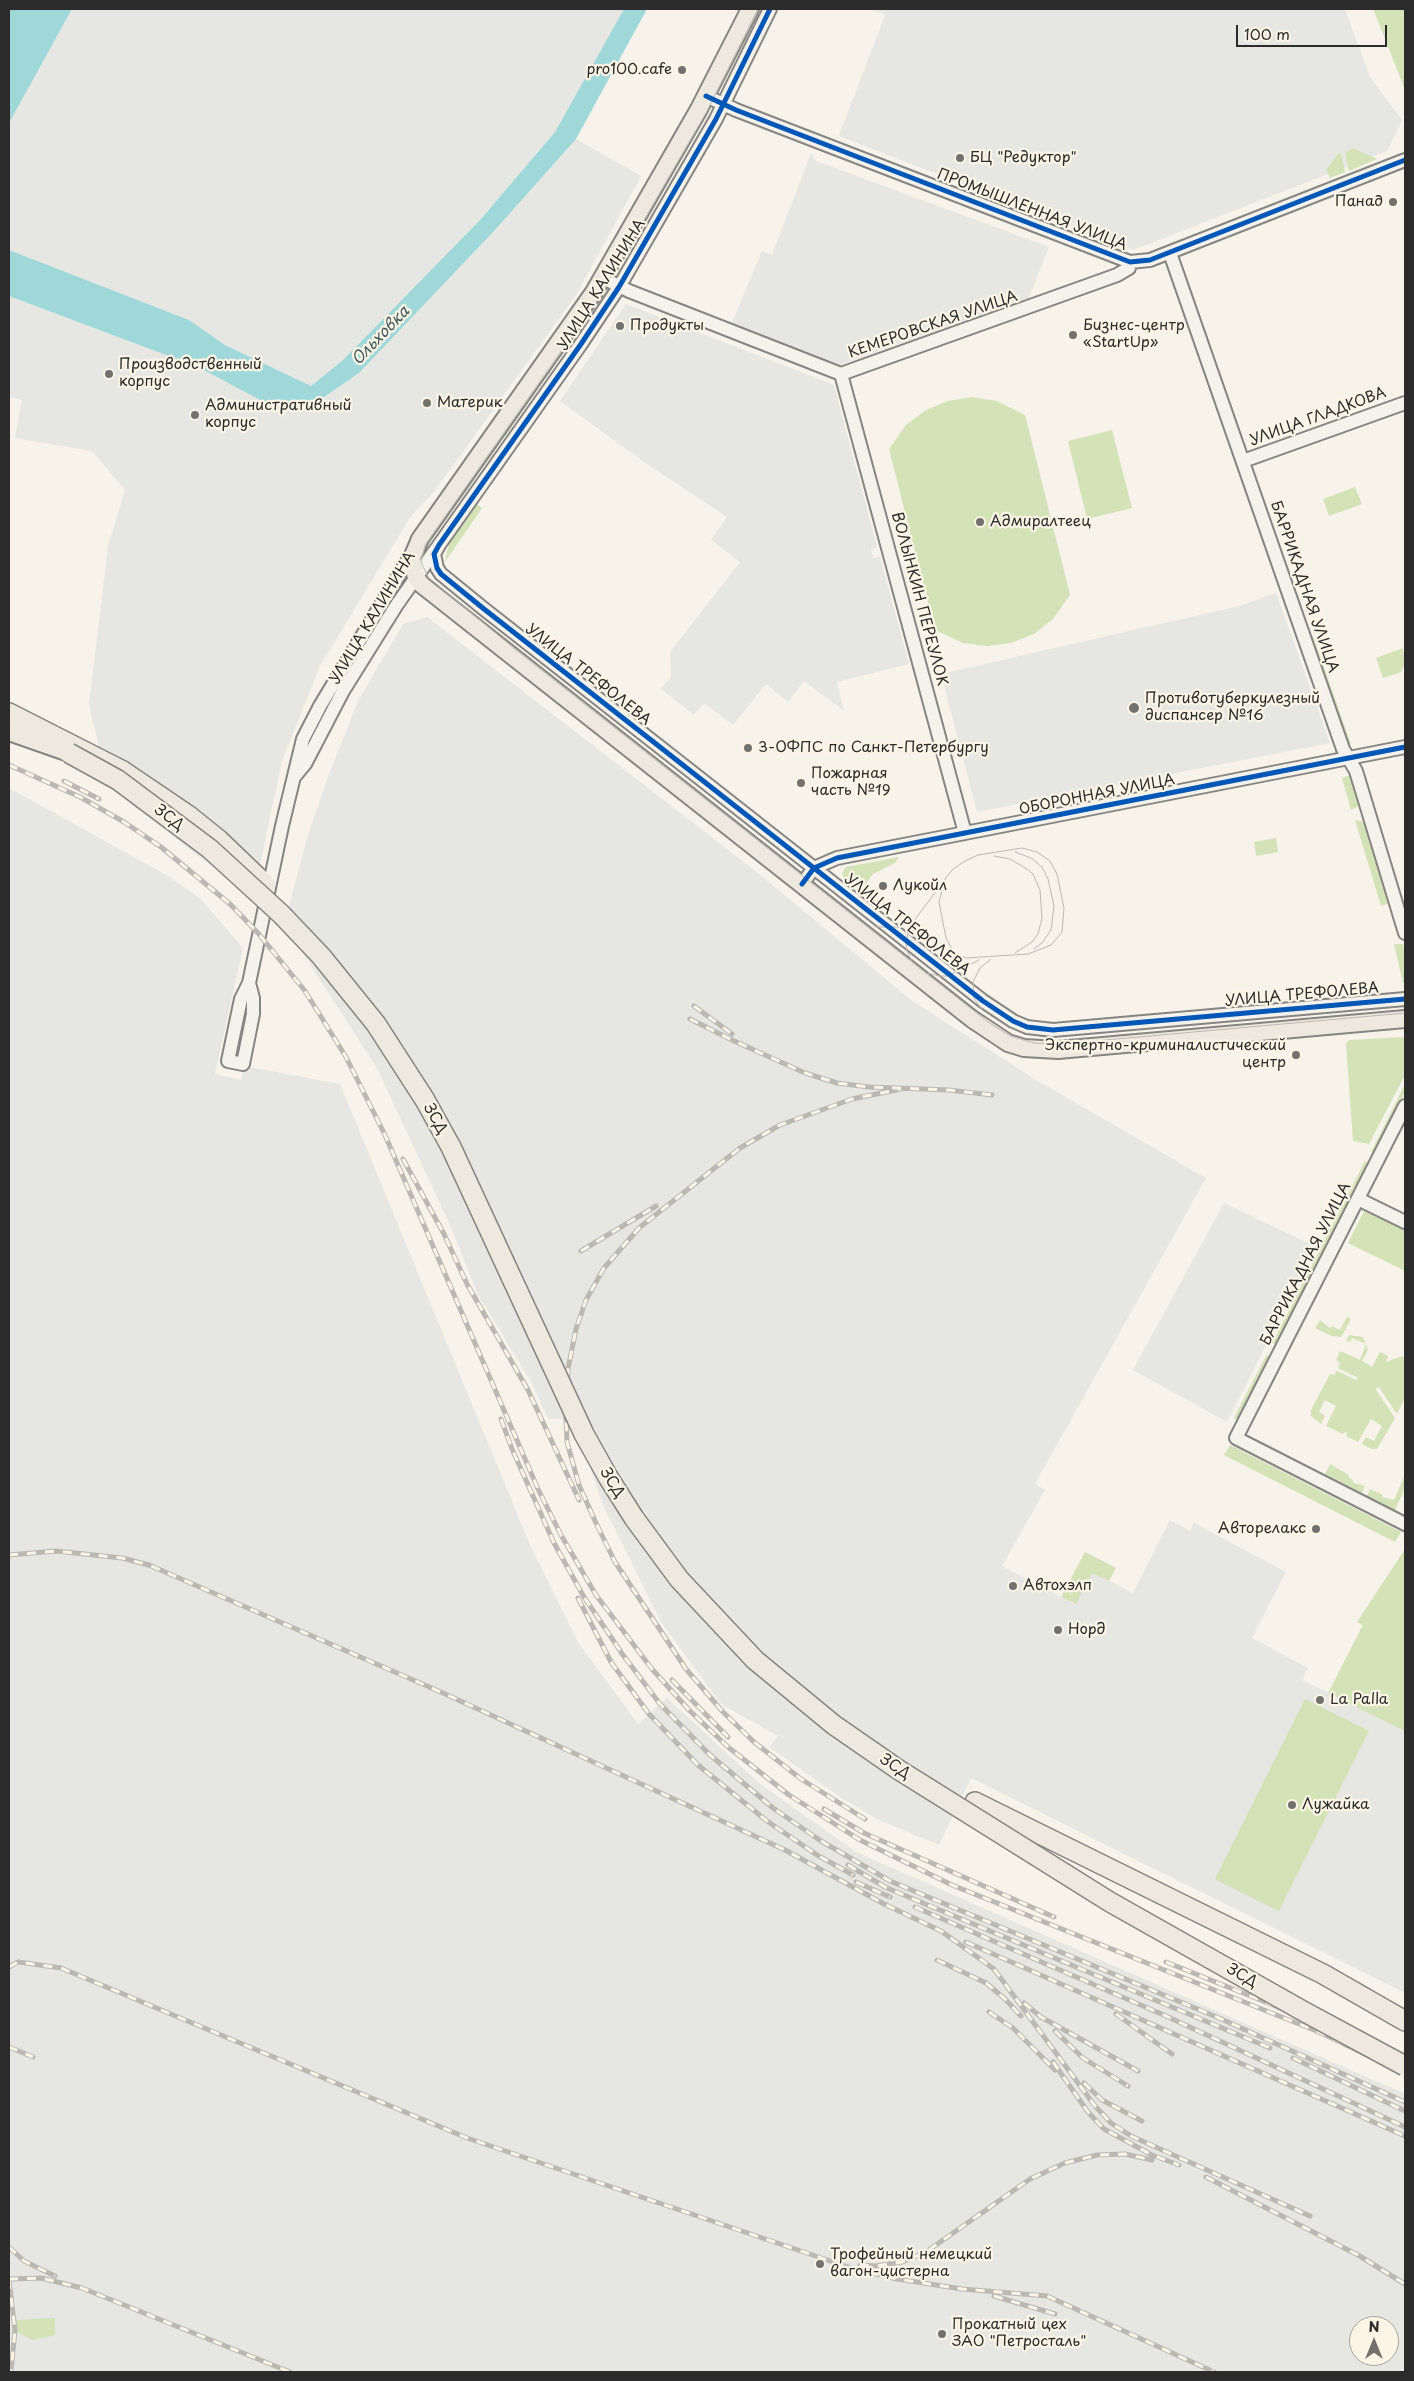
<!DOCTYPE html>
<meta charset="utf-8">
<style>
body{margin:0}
#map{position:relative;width:1414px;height:2381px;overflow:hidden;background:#f7f3ea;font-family:"Playpen Sans",sans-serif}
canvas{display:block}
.frame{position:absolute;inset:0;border:10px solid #2b2b2b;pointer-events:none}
.north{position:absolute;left:1349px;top:2316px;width:50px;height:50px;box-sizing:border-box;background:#fcf5e5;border:1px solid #a8a49b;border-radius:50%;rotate:0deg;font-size:14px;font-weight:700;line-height:20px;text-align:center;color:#2b2b2b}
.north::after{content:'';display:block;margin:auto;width:18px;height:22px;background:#72716e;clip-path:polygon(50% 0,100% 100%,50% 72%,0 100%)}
.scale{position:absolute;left:1236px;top:25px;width:151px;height:22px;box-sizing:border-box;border:2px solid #2b2b2b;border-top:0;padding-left:6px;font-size:15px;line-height:18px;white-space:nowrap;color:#2b2b2b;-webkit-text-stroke:4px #fcf5e5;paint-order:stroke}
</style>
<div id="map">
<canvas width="1414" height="2381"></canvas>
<div class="frame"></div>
<div class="north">N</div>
<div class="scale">100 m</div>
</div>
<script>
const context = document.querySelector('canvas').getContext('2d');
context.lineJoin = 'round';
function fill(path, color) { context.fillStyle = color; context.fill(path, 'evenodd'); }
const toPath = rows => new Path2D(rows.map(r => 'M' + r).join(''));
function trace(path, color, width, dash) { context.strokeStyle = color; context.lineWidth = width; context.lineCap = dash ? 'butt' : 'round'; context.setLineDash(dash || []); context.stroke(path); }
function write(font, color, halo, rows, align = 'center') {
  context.font = font + ' "Playpen Sans",sans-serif'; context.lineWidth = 4.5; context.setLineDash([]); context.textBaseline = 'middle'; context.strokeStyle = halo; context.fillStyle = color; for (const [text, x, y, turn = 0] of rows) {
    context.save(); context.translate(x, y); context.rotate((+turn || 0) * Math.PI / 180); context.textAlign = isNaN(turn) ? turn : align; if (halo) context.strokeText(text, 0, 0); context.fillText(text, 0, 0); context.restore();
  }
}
const built = toPath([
 [72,9,624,9,555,132,481,219,343,360,311,386,225,345,189,320,9,250,9,123],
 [871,9,1345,9,1370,77,1402,120,1387,151,1133,250,839,136,885,15],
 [576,139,641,176,576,295,434,492,411,516,320,666,282,761,253,898,109,787,89,705,108,546,125,490,92,451,15,438,22,400,9,397,9,296,198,367,277,409,359,373,495,230],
 [811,153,816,161,1049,247,1028,300,839,365,731,325,762,251,772,255],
 [626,304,834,385,877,547,871,549,873,558,880,557,909,664,837,682,844,711,804,681,788,702,766,684,733,725,704,703,694,715,661,689,671,676,670,652,740,562,711,540,727,517,644,462,560,401],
 [1276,593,1330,743,977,812,941,674,1239,606],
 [427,617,758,873,911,1000,1036,1080,1206,1178,1035,1484,1045,1490,1002,1566,1075,1604,1092,1572,1133,1593,1170,1520,1190,1531,1194,1523,1286,1572,1252,1638,1308,1668,1302,1680,1405,1730,1405,1993,971,1778,939,1845,877,1819,843,1799,769,1747,778,1736,721,1704,661,1622,604,1507,591,1471,578,1418,548,1419,532,1383,478,1295,450,1225,377,1068,284,924,308,835,329,774,358,701,403,624],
 [9,788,168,876,200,898,243,948,215,1074,241,1080,244,1066,340,1084,530,1545,579,1644,638,1724,667,1698,759,1783,856,1852,1405,2094,1405,2372,9,2372],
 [1359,2326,1389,2326,1389,2356,1359,2356],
 [1224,1203,1316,1247,1227,1422,1133,1370]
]);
const green = toPath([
 [1373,9,1405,9,1405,90,1380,26],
 [1353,148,1377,159,1349,171,1345,153],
 [1341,153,1345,172,1330,178,1326,170,1338,154],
 [972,397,997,401,1025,415,1070,595,1053,619,1034,634,1011,643,987,646,963,643,935,630,889,449,906,425,926,410,948,401],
 [1112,430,1132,508,1087,519,1068,441],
 [1355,487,1362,504,1329,516,1323,499],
 [477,504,482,508,445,562,449,543],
 [1313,636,1351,744,1348,745,1310,637],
 [1403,648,1405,663,1401,672,1383,678,1376,658],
 [1350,775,1361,805,1351,810,1342,778],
 [1355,820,1366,822,1390,903,1381,906],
 [1276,838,1278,852,1256,856,1254,842],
 [899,857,895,863,873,874,866,883,865,893,843,877,842,873,846,867],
 [1394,944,1403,944,1405,952,1405,983,1403,983],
 [1405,1037,1405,1075,1369,1144,1353,1141,1346,1044,1349,1040],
 [1405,1084,1405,1092,1374,1154,1371,1152],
 [1365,1161,1369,1163,1278,1343,1272,1344],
 [1365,1209,1405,1229,1405,1271,1348,1243],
 [1347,1317,1351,1319,1341,1337,1332,1336,1315,1328,1320,1320,1330,1328,1332,1326,1340,1330],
 [1349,1335,1363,1337,1368,1350,1362,1361,1372,1367,1380,1352,1388,1356,1386,1362,1402,1356,1405,1358,1405,1398,1397,1414,1378,1386,1376,1390,1395,1418,1377,1449,1372,1449,1362,1444,1366,1437,1374,1441,1382,1426,1371,1419,1358,1442,1346,1436,1347,1433,1345,1432,1343,1434,1326,1426,1336,1406,1325,1400,1319,1412,1325,1416,1321,1424,1311,1416,1311,1410,1330,1374,1334,1375,1337,1371,1356,1380,1358,1378,1338,1368,1340,1363,1336,1360,1340,1351,1360,1360,1366,1344,1352,1338,1350,1342,1346,1341],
 [1267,1354,1269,1359,1238,1420,1234,1418],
 [1230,1445,1401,1532,1395,1542,1224,1455],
 [1330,1464,1349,1475,1348,1477,1353,1480,1353,1483,1365,1486,1362,1493,1325,1474],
 [1404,1477,1405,1488,1395,1510,1367,1496,1370,1489,1382,1494,1382,1497,1394,1500],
 [1405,1549,1405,1731,1328,1693,1363,1625,1357,1622],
 [1085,1552,1116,1568,1109,1581,1092,1573,1076,1604,1061,1597],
 [1305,1699,1369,1731,1279,1911,1215,1879],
 [55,2318,55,2335,33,2340,17,2332,16,2320]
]);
const water = toPath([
 [9,9,72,9,9,123],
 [624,9,647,9,576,139,495,230,359,373,311,406,277,409,198,367,9,296,9,250,189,320,225,345,311,386,343,360,481,219,555,132]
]);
const minor = toPath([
 [770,9,716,119,619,287,581,344,439,545,434,554,437,568,441,574,484,609,702,780,983,1001,1013,1021,1027,1027,1053,1030,1405,999],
 [706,96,736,110,1130,262,1150,260,1405,160],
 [1170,253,1343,749,1356,771,1405,933],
 [603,278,629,291,841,374,1117,275,1129,268,1130,262],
 [841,374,965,833],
 [1243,461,1405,403],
 [295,776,305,764,343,691,396,606,436,549],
 [802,884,814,868,837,858,1405,747],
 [249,983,282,826,303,739,320,706,414,550],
 [249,983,253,998,253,1014,243,1064,228,1061,241,999,249,983],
 [1405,1106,1236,1438,1405,1524],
 [1358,1199,1405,1222]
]);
const major = toPath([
 [750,9,699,109,594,292,420,539,412,558,416,578,422,585,972,1019,1008,1043,1024,1048,1058,1050,1405,1019],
 [9,732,69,753]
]);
const highway = toPath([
 [9,713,123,771,188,815,219,840,266,885],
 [975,1802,1323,1974,1405,2021]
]);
const tram = toPath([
 [758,9,706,113,600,296,425,545,421,562,428,577,516,650,988,1022,1010,1036,1034,1043,1060,1044,1405,1013],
 [1015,852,1031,858,1042,867,1048,879,1054,906,1051,930,1042,943,1034,949],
 [994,856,1010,859,1027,869,1033,874,1040,890,1042,918,1038,934,1032,942,1015,953],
 [876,927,901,927,913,920],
 [912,961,907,951,906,941,910,927,916,918,952,870,965,861,978,855,1022,848,1037,852,1050,861,1057,874,1064,908,1062,932,1051,945,1028,954,966,958,953,951,946,938,939,902,945,880],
 [928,973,939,976,947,976,979,960],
 [983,1011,974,998,973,982,980,968,991,959]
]);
const rail = toPath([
 [9,765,80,797,124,822,161,847,230,904,258,933,305,991,346,1057,385,1135,538,1489,561,1535,596,1595,652,1669,689,1710,728,1747,789,1795,860,1840,952,1885,1319,2032,1405,2073],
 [64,781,99,799],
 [694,1006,732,1034],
 [690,1019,732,1040,805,1073,837,1083,869,1087,949,1090,992,1095],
 [403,1159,444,1234,467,1284,528,1390,579,1500],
 [581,1251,656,1206],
 [501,1419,512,1449,554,1543,584,1597,623,1655,660,1704,710,1755,773,1808,821,1841,890,1881,1219,2018,1405,2102],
 [9,1555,56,1551,122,1558,149,1565,443,1693,785,1850,884,1904,941,1931,994,1969,1095,2106,1111,2123,1131,2136,1310,2216],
 [578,1598,611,1662,649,1714,698,1765,767,1821,817,1855,853,1875],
 [672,1680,728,1737],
 [824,1809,864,1833,1054,1917],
 [865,1819,801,1779,754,1742,723,1712,686,1669,615,1562,596,1523,579,1485,567,1442,566,1418,568,1369,576,1329,586,1300,604,1268,639,1228,740,1148,780,1125,852,1099,901,1089],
 [848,1865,885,1887,911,1898,1270,2048],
 [856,1882,890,1897],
 [915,1907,1166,2016,1405,2127],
 [966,1942,1405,2136],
 [937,1960,986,1983,1004,1998,1021,2016],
 [1166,1962,1320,2024,1405,2063],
 [9,1967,18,1962,61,1968,467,2138,854,2269,897,2279,962,2289,1047,2296,1214,2372],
 [1024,2003,1041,2017,1138,2071],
 [989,2012,1013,2028,1055,2070],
 [1116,2014,1172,2054],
 [1055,2031,1083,2058,1128,2086],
 [9,2047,33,2057],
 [1293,2058,1405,2111],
 [1053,2062,1088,2112,1104,2129,1152,2155,1179,2165],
 [1084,2083,1102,2100,1142,2121],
 [1206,2177,1358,2255,1405,2284],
 [9,2247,24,2261,55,2276],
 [860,2265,876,2266,902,2262,926,2252,1030,2179,1065,2163,1097,2155,1125,2154,1152,2160],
 [9,2279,41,2278,82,2288,290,2372],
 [9,2280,15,2330,11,2372],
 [994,2296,1055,2314]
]);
const highwayBridge = toPath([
 [69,753,118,780,210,849,281,914,321,956,376,1024,425,1100,451,1147,584,1434,608,1477,634,1518,679,1579,755,1660,834,1725,899,1770,1110,1902,1303,2011,1405,2066]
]);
const cycleway = toPath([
 [770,9,716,119,619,287,581,344,439,545,434,554,437,568,441,574,484,609,702,780,983,1001,1013,1021,1027,1027,1053,1030,1405,999],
 [706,96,736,110,1130,262,1150,260,1405,160],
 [802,884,814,868,837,858,1405,747]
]);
const markers = [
 [682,70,5,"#72716e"],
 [960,158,5,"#72716e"],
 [1393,202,5,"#72716e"],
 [620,326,5,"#72716e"],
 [1073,335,5,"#72716e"],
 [109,374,5,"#72716e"],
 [427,403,5,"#72716e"],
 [195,415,5,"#72716e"],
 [980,522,5,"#72716e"],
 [1134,708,6,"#72716e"],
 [748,748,5,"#72716e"],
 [801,783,5,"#72716e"],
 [883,886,5,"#72716e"],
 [1296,1055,5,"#72716e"],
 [1316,1529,5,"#72716e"],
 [1013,1586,5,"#72716e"],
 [1058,1630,5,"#72716e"],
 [1320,1700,5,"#72716e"],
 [1292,1805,5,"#72716e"],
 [820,2264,5,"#72716e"],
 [942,2334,5,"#72716e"]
];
const poiNames = [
 ["pro100.cafe",672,70,"right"],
 ["БЦ \"Редуктор\"",970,158],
 ["Панад",1383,202,"right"],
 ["Продукты",630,326],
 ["Бизнес-центр",1083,326],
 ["«StartUp»",1083,343],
 ["Производственный",119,365],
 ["корпус",119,382],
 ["Материк",437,403],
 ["Административный",205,406],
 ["корпус",205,423],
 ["Адмиралтеец",990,522],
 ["Противотуберкулезный",1145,699],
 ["диспансер №16",1145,716],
 ["3-ОФПС по Санкт-Петербургу",758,748],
 ["Пожарная",811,774],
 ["часть №19",811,791],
 ["Лукойл",893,886],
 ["Экспертно-криминалистический",1286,1046,"right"],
 ["центр",1286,1063,"right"],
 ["Авторелакс",1306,1529,"right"],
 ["Автохэлп",1023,1586],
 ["Норд",1068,1630],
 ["La Palla",1330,1700],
 ["Лужайка",1302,1805],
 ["Трофейный немецкий",830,2255],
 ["вагон-цистерна",830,2272],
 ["Прокатный цех",952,2325],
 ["ЗАО \"Петросталь\"",952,2342]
];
const streetNames = [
 ["ПРОМЫШЛЕННАЯ УЛИЦА",1032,210,21],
 ["УЛИЦА КАЛИНИНА",602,285,-58],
 ["КЕМЕРОВСКАЯ УЛИЦА",933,325,-19],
 ["УЛИЦА ГЛАДКОВА",1318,417,-20],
 ["БАРРИКАДНАЯ УЛИЦА",1304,587,71],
 ["ВОЛЫНКИН ПЕРЕУЛОК",919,599,75],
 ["УЛИЦА КАЛИНИНА",373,618,-59],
 ["УЛИЦА ТРЕФОЛЕВА",588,675,38],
 ["ОБОРОННАЯ УЛИЦА",1097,795,-11],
 ["ЗСД",169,818,37],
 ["УЛИЦА ТРЕФОЛЕВА",907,925,38],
 ["УЛИЦА ТРЕФОЛЕВА",1302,995,-5],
 ["ЗСД",435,1119,61],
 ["БАРРИКАДНАЯ УЛИЦА",1306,1264,-63],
 ["ЗСД",612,1483,58],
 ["ЗСД",895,1767,33],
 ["ЗСД",1242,1976,30]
];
const waterNames = [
 ["Ольховка",381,336,-46]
];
fill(built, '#e6e6e3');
fill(green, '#d3e2b7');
fill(water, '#a0d8d9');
trace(minor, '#878581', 16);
trace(major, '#878581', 20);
trace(highway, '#878581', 22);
trace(minor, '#f5f2ec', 12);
trace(major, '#eee9df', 16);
trace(highway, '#eee9df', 19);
trace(tram, '#bbb8b4', 1);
trace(rail, '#bbb8b4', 5);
trace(rail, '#fcf5e5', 3, [9]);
trace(highwayBridge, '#878581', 22, []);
trace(highwayBridge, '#eee9df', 19);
trace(cycleway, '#0057b8', 5);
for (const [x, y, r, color] of markers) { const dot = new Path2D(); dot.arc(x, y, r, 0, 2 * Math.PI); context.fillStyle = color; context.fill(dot); trace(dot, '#fcf5e5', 2); }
write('15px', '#2b2b2b', '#fcf5e5', poiNames, 'left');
write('15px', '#2b2b2b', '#fcf5e5', streetNames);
write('italic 16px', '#435b5d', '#fcf5e5', waterNames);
</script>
